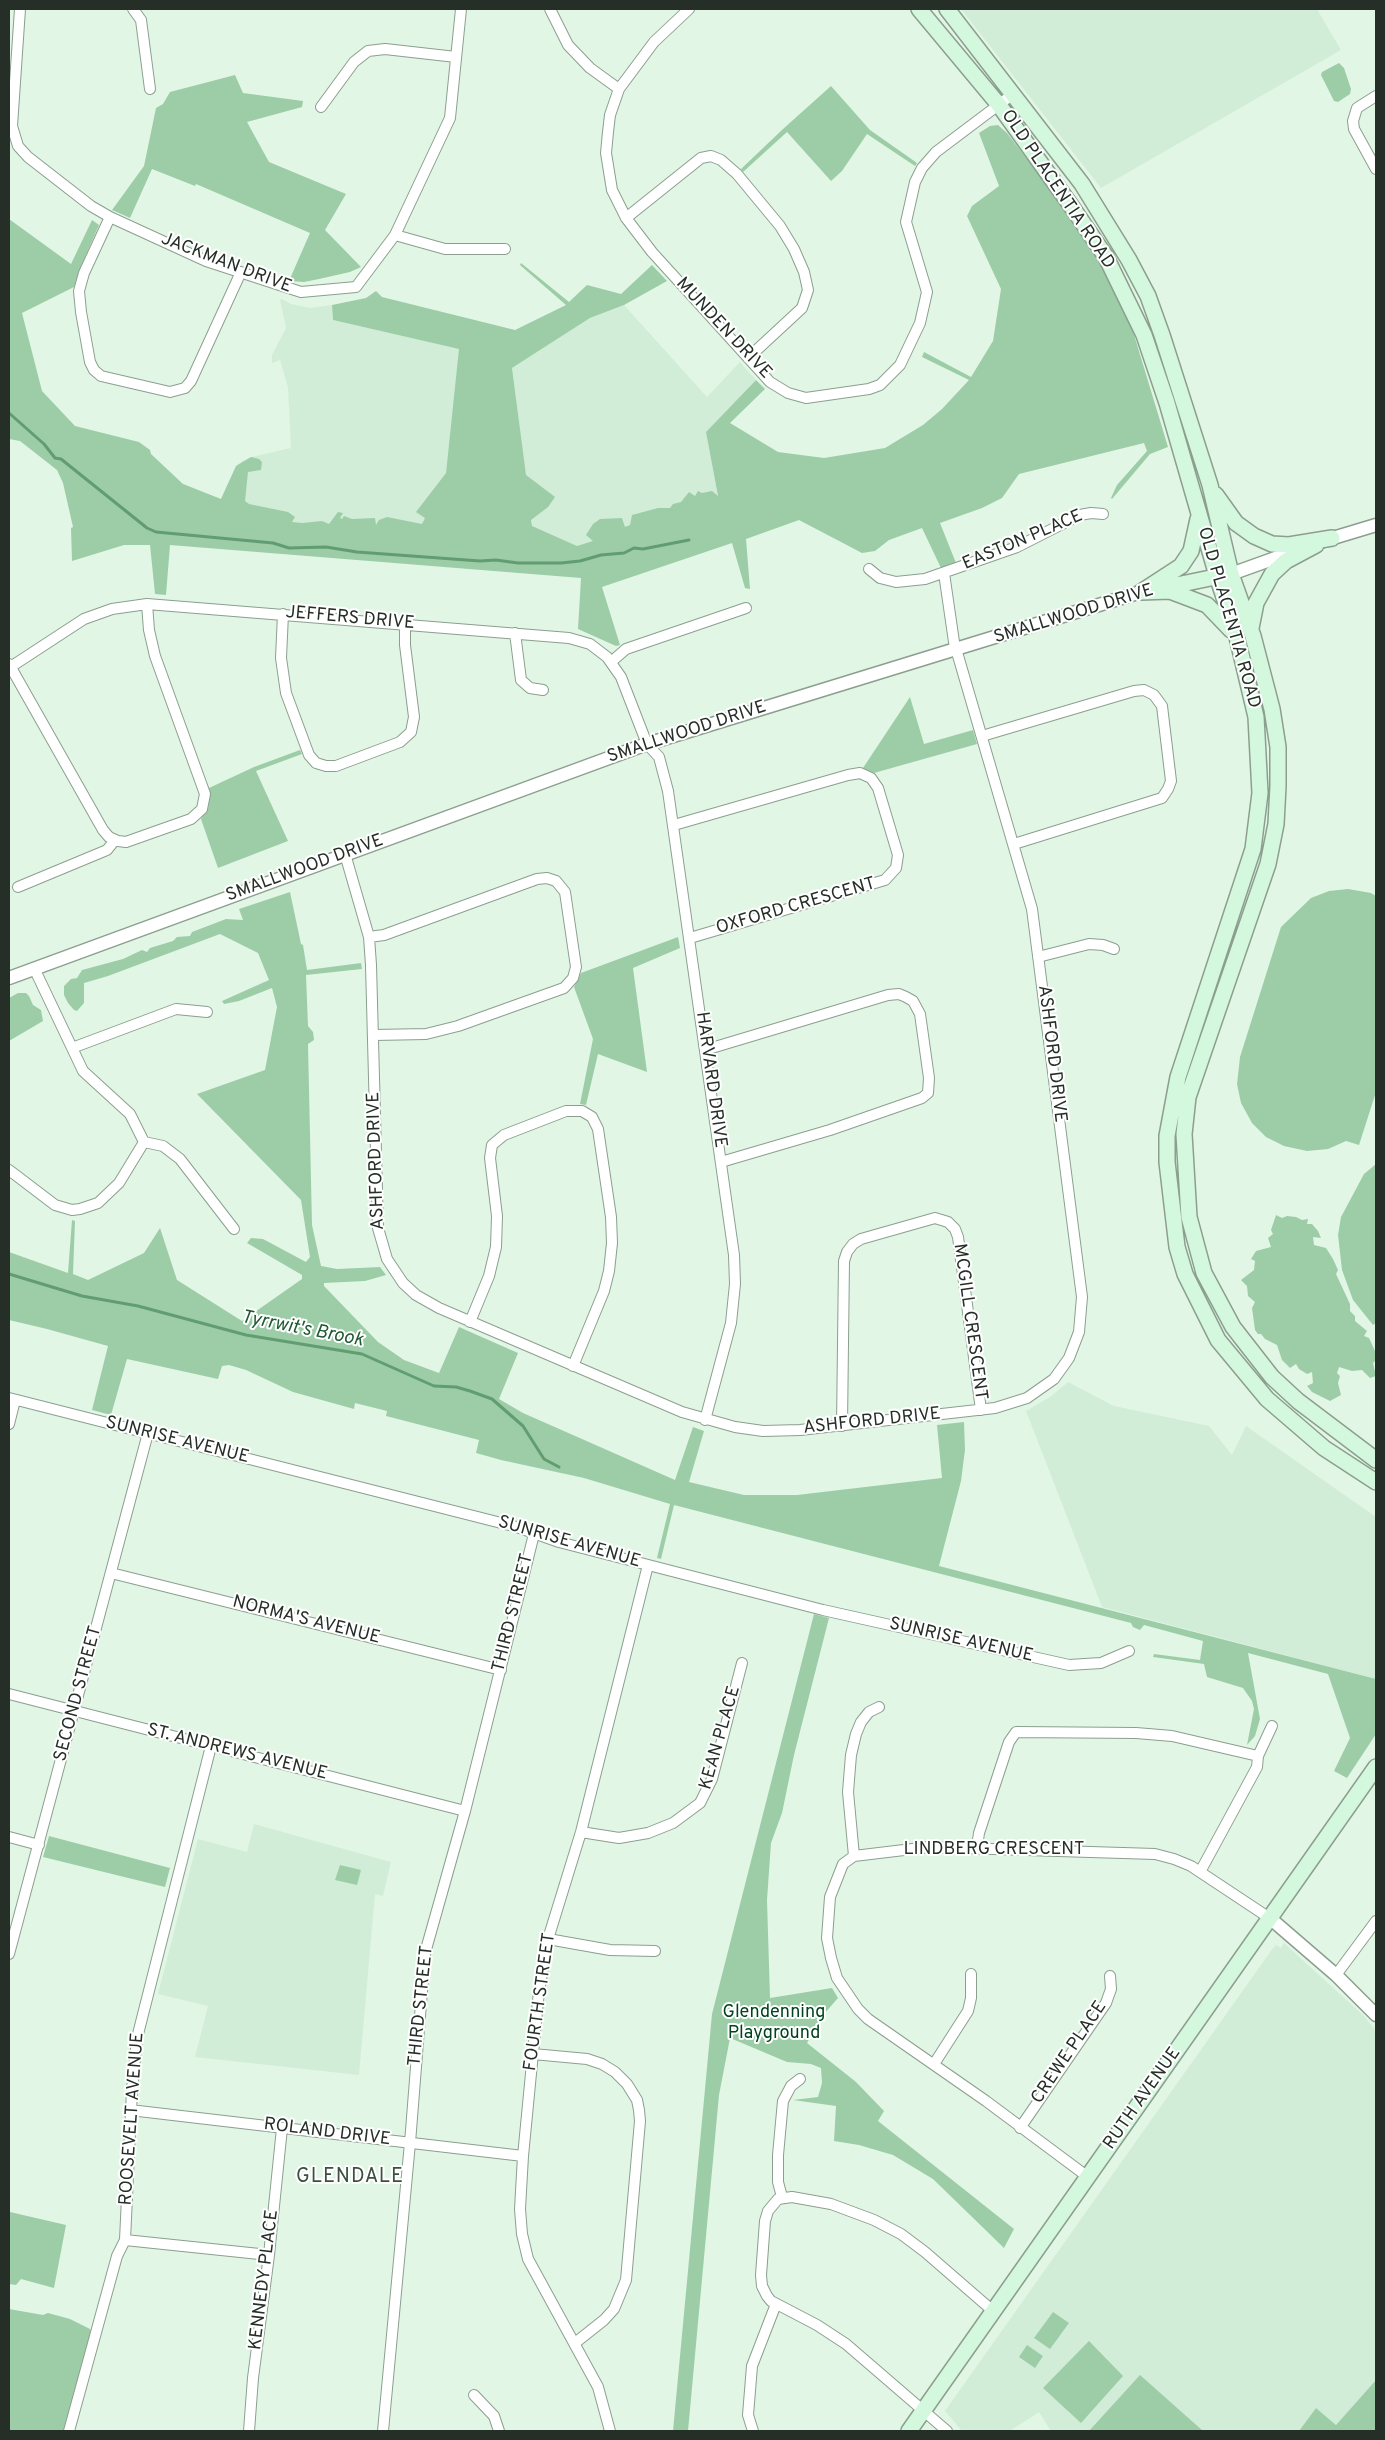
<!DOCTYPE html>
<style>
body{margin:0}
#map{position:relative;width:1385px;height:2440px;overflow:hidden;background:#e2f6e6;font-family:Overpass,sans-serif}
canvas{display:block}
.frame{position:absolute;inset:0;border:10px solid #262e28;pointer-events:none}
</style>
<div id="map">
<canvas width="1385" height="2440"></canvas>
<div class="frame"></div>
</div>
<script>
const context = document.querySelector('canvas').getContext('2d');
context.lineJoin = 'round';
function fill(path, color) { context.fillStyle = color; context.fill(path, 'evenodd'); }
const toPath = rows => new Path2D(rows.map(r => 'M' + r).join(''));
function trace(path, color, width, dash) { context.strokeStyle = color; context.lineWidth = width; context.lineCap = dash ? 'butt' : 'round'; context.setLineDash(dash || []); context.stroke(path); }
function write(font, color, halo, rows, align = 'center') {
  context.font = font + ' Overpass,sans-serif'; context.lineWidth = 4; context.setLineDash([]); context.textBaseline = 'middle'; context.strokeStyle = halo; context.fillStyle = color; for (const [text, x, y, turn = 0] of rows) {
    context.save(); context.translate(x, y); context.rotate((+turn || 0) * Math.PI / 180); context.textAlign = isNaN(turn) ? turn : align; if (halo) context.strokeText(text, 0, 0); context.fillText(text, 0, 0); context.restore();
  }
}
const built = toPath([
 [961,9,1321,9,1318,11,1341,50,1101,188],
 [282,299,291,304,310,308,332,305,333,320,460,349,439,535,215,516,183,484,221,499,236,466,242,461,251,457,291,448,288,388,280,360,272,363,272,355,286,328,280,300],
 [624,305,707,397,740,362,756,380,706,432,720,507,577,546,532,527,512,368,590,318],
 [1068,1382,1114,1406,1209,1426,1232,1455,1246,1426,1376,1517,1376,1679,1102,1607,1026,1411,1050,1397],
 [254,1824,391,1862,383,1896,375,1894,359,2075,195,2057,208,2006,158,1994,198,1839,247,1852],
 [1284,1943,1364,2016,1376,2031,1376,2380,1336,2425,1316,2408,1299,2431,1051,2431,1039,2412,1010,2431,962,2431,945,2411,1273,1948,1276,1945,1281,1948]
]);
const green = toPath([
 [1339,63,1344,68,1351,89,1350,94,1338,102,1334,101,1321,75,1322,72],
 [235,75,243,93,303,101,302,107,247,122,269,162,346,194,325,230,361,267,350,272,319,279,304,282,289,281,310,233,196,184,195,186,152,169,130,218,112,210,144,166,156,108,163,104,170,92],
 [831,86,870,130,917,163,915,166,867,134,842,171,831,181,787,132,743,172,741,169,783,129],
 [998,125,1007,133,1061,204,1098,258,1132,328,1168,447,1150,454,1112,499,1111,498,1117,485,1147,451,1144,443,1019,474,1002,498,982,508,940,523,956,563,941,568,922,528,889,540,875,551,862,553,799,520,746,539,750,589,745,588,732,543,602,587,620,645,616,646,578,629,581,578,170,545,166,595,155,594,150,545,124,545,72,561,71,528,73,527,63,483,57,470,20,441,9,439,9,219,71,264,92,220,99,225,81,266,74,287,22,313,42,391,75,426,139,442,150,450,151,454,183,484,221,499,236,466,251,457,259,459,262,462,261,470,248,472,245,501,249,504,288,512,295,517,292,522,302,523,322,521,329,524,338,512,343,513,340,518,342,519,344,516,352,519,375,518,376,525,379,520,387,517,422,524,425,518,416,512,446,473,459,349,333,320,332,305,366,298,376,291,382,297,515,330,566,305,520,265,521,263,569,302,587,285,621,294,652,265,667,281,624,305,590,318,512,368,526,475,555,497,548,507,531,520,532,526,577,546,593,541,586,535,593,524,600,519,622,518,625,527,630,525,632,515,658,508,670,508,673,504,681,502,689,492,695,496,698,491,702,493,712,491,718,496,706,432,756,380,765,389,730,423,778,452,824,458,885,448,923,425,942,409,969,380,922,357,924,352,971,377,993,341,1001,289,967,216,972,206,999,186,979,133,990,126],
 [910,697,924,744,973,730,977,744,874,773,863,768],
 [300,750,302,754,256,771,288,841,218,868,201,819,209,806,209,788,254,767],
 [1348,889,1371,893,1376,896,1376,1092,1359,1145,1346,1141,1328,1149,1307,1151,1284,1146,1266,1137,1252,1123,1241,1103,1237,1084,1240,1057,1281,927,1311,898,1329,891],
 [290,892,301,944,303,945,307,970,361,963,362,969,306,975,308,1026,313,1032,314,1040,308,1044,312,1225,321,1266,337,1269,380,1267,386,1275,365,1281,324,1283,324,1286,378,1342,404,1360,439,1373,459,1327,518,1353,499,1399,523,1413,675,1480,693,1427,704,1431,689,1482,744,1495,797,1495,942,1478,937,1425,964,1422,965,1450,961,1481,939,1566,1376,1679,1376,1734,1347,1778,1334,1771,1350,1738,1328,1674,1248,1653,1260,1719,1255,1736,1247,1745,1254,1709,1252,1701,1243,1688,1207,1677,1204,1664,1153,1657,1154,1654,1200,1660,1203,1641,1144,1625,1140,1630,1133,1627,1131,1623,674,1505,661,1559,657,1558,670,1504,584,1478,501,1460,476,1453,479,1440,386,1416,387,1411,355,1403,354,1409,293,1392,246,1370,229,1365,222,1366,218,1379,127,1359,111,1415,92,1410,108,1346,47,1329,9,1320,9,1252,68,1273,72,1220,75,1221,73,1274,88,1280,144,1253,160,1228,177,1280,242,1321,302,1279,302,1275,247,1243,251,1238,263,1239,306,1262,310,1257,301,1200,197,1094,265,1070,277,1007,272,988,239,1001,224,1004,222,1001,269,980,258,953,220,934,108,976,84,983,84,1003,77,1011,74,1010,68,1003,64,995,64,986,71,979,77,978,82,970,123,959,142,950,147,952,150,948,173,941,177,937,190,936,192,932,226,919,243,920,239,909],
 [678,937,680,948,633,968,647,1072,598,1054,586,1105,580,1104,593,1039,574,987,581,973],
 [18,993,26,993,29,996,33,1005,41,1010,43,1021,9,1041,9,998],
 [1376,1164,1376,1323,1373,1325,1353,1300,1342,1270,1338,1235,1341,1217,1364,1174],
 [1276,1215,1282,1218,1287,1216,1296,1217,1302,1220,1308,1219,1307,1224,1312,1224,1318,1231,1321,1238,1313,1237,1314,1245,1326,1248,1333,1259,1338,1270,1336,1274,1350,1304,1350,1311,1355,1316,1355,1321,1367,1331,1364,1336,1369,1338,1376,1353,1376,1360,1373,1363,1376,1376,1370,1378,1362,1370,1352,1371,1339,1367,1337,1373,1340,1376,1338,1383,1341,1395,1330,1401,1312,1392,1307,1386,1313,1383,1312,1372,1307,1374,1299,1369,1296,1364,1290,1368,1282,1360,1277,1345,1265,1339,1261,1334,1258,1334,1255,1330,1252,1308,1255,1302,1248,1296,1247,1286,1241,1280,1254,1270,1255,1261,1251,1259,1256,1251,1271,1247,1268,1238,1273,1234,1271,1230],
 [814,1614,829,1618,794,1755,782,1813,771,1843,767,1900,770,1998,832,1988,838,1998,824,2014,807,2043,856,2082,884,2111,878,2121,1014,2229,1004,2248,933,2179,893,2155,859,2145,834,2141,836,2106,793,2100,818,2097,822,2083,821,2068,811,2064,787,2062,730,2038,719,2095,688,2431,673,2431,712,2014],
 [49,1836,170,1868,165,1887,43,1857],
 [340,1865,361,1870,357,1885,335,1880],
 [10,2212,66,2225,54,2288,21,2279,16,2285,9,2284],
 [9,2309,43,2315,48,2313,70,2319,90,2329,92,2334,65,2431,9,2431],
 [1053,2312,1069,2323,1050,2349,1034,2338],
 [1089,2341,1123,2376,1081,2423,1043,2388],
 [1027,2345,1043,2356,1035,2368,1019,2357],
 [1140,2375,1203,2431,1089,2431],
 [1376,2380,1376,2431,1299,2431,1316,2408,1336,2425]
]);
const stream = toPath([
 [9,413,44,444,55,458,61,459,147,528,156,532,273,543,289,548,326,547,357,552,480,561,496,560,518,563,561,563,580,561,601,555,624,553,634,548,643,549,689,540],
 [9,1274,82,1296,138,1306,246,1335,362,1354,434,1386,456,1387,470,1391,492,1399,523,1426,544,1459,559,1467]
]);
const minor = toPath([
 [20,9,12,126,18,146,28,157,91,206,110,217,206,261,301,292,356,287,395,235,450,118,461,9],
 [133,9,141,20,150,89],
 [550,9,568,45,590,68,619,89],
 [689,9,654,42,619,89,610,115,608,132,606,153,612,190,626,218,652,252,770,382,788,393,806,398,869,389,880,385,900,365,920,323,927,292,906,222,915,182,922,168,936,152,1013,94],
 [1376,96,1357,108,1353,121,1354,129,1376,169],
 [321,107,354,62,368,51,385,49,456,57],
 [110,217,84,273,79,291,81,312,90,362,94,370,101,376,170,392,185,388,191,381,241,272],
 [626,218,701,158,711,156,721,160,737,174,780,226,794,249,804,272,808,290,802,308,748,358],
 [395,235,445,249,505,249],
 [869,569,880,578,896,582,925,579,1017,547,1080,515,1091,513,1103,514],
 [283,614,281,658,286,693,309,755,316,763,326,766,336,766,400,742,411,732,414,717,405,645,405,624],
 [515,633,521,680,530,688,543,690],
 [611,662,626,649,746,608],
 [9,664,103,830,109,837,118,841,126,842,191,819,202,809,205,794,155,656,149,630,147,604],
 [9,668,84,619,112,609,147,604,569,638,590,644,607,657,621,677,647,744,659,757,668,791,734,1255,735,1284,731,1323,705,1420],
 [982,736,1134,691,1144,690,1154,695,1162,706,1171,781,1168,789,1162,798,1014,844],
 [674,825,848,775,860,773,871,778,878,788,898,855,896,868,885,880,690,938],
 [345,854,369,937,371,965,378,1228,387,1259,403,1283,416,1295,439,1308,682,1412,735,1427,763,1431,800,1430,995,1408,1027,1398,1054,1379,1069,1358,1079,1332,1082,1297,1032,909,954,642,944,573],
 [18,887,107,850,115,840],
 [369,937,384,935,537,879,547,878,556,881,565,892,576,967,573,978,564,988,458,1026,426,1034,374,1035],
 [1038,957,1089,944,1103,945,1114,949],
 [72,1048,176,1009,207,1012],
 [705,1050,888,995,899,994,906,997,913,1001,920,1014,929,1078,928,1093,922,1098,830,1130,721,1162],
 [144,1142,163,1146,180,1159,234,1229],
 [9,1170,55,1205,72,1210,80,1209,98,1203,119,1183,144,1142,130,1114,83,1071,34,968],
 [470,1322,489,1276,496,1247,497,1216,490,1158,492,1145,504,1135,566,1111,582,1111,592,1117,598,1129,611,1217,612,1243,609,1271,604,1291,573,1366],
 [9,1398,517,1527,559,1542,823,1610,1069,1665,1101,1663,1129,1651],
 [9,1424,15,1400],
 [842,1426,844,1261,847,1252,853,1244,861,1239,935,1218,948,1222,955,1229,958,1237,981,1410],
 [111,1573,501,1670],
 [9,1694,465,1811],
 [1258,1756,1272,1726],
 [581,1832,619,1838,648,1833,673,1823,700,1803,712,1779,742,1663],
 [9,1837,39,1845],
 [977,1847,979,1833,1009,1742,1016,1732,1136,1733,1172,1736,1258,1756,1257,1767,1200,1872],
 [854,1856,848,1792,851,1755,856,1734,861,1722,869,1712,879,1707],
 [548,1939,610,1950,655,1951],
 [9,1954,148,1433],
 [1336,1975,1376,1921],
 [533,2054,587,2059,602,2064,615,2072,627,2084,637,2100,639,2110,640,2121,626,2280,614,2309,604,2320,575,2343],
 [934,2064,968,2011,971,1998,971,1974],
 [130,2110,523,2156],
 [1020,2128,1106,2003,1111,1989,1110,1976],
 [1088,2177,986,2101,868,2019,858,2009,837,1978,831,1958,827,1938,830,1897,843,1864,854,1856,929,1847,1155,1854,1174,1859,1191,1866,1271,1919],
 [782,2197,778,2182,778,2155,783,2101,791,2086,800,2079],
 [125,2240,269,2255],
 [474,2395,494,2416,499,2431],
 [69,2431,117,2256,125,2240,132,2090,137,2038,211,1746],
 [249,2431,253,2378,269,2255,282,2128],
 [383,2431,410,2143,425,1953,465,1811,534,1534],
 [610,2431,598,2387,528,2259,522,2234,520,2209,523,2156,539,1991,548,1939,581,1832,648,1565],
 [753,2431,748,2415,752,2366,776,2304],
 [947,2431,846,2344,817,2325,771,2301,767,2296,762,2286,761,2275,765,2221,768,2211,778,2199,792,2197,831,2204,874,2220,901,2234,925,2252,993,2311]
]);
const tertiary = toPath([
 [1323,541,1376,525],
 [1231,574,1295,551],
 [9,978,647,744,1141,592],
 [1271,1919,1336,1975,1376,2015]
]);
const secondary = toPath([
 [919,9,999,105,1072,207,1106,257,1144,335,1167,403,1217,576,1237,637,1256,717,1260,793,1253,849,1178,1077,1167,1136,1167,1162,1177,1247,1185,1274,1218,1340,1267,1399,1324,1448,1376,1482],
 [947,9,1082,184,1129,260,1148,296,1162,335,1210,485,1231,574,1253,636,1272,709,1278,747,1278,786,1276,824,1268,864,1188,1097,1184,1134,1189,1217,1204,1273,1233,1327,1272,1377,1298,1401,1376,1460],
 [1216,495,1236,523,1254,536,1272,544,1289,545,1332,538],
 [1162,588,1225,575],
 [1141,592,1170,591,1207,605,1231,630],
 [1141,592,1181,566,1191,551,1198,519],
 [1251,628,1256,603,1272,574,1286,561,1316,545],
 [909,2431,1376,1767]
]);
const streetNames = [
 ["OLD PLACENTIA ROAD",1057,190,56],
 ["JACKMAN DRIVE",226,264,21],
 ["MUNDEN DRIVE",723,329,47],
 ["EASTON PLACE",1023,541,-23],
 ["SMALLWOOD DRIVE",1074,615,-17],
 ["OLD PLACENTIA ROAD",1228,618,74],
 ["JEFFERS DRIVE",350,619,5],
 ["SMALLWOOD DRIVE",687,733,-18],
 ["SMALLWOOD DRIVE",305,869,-20],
 ["OXFORD CRESCENT",796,907,-16],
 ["ASHFORD DRIVE",1051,1054,83],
 ["HARVARD DRIVE",710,1080,82],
 ["ASHFORD DRIVE",377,1161,-92],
 ["MCGILL CRESCENT",969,1322,82],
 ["ASHFORD DRIVE",872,1422,-6],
 ["SUNRISE AVENUE",177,1441,14],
 ["SUNRISE AVENUE",569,1543,16],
 ["THIRD STREET",514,1613,-76],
 ["NORMA'S AVENUE",306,1621,14],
 ["SUNRISE AVENUE",961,1641,13],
 ["SECOND STREET",79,1694,-75],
 ["KEAN PLACE",721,1738,-74],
 ["ST. ANDREWS AVENUE",237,1753,14],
 ["LINDBERG CRESCENT",994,1850],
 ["FOURTH STREET",541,2002,-82],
 ["THIRD STREET",422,2006,-84],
 ["CREWE PLACE",1070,2053,-56],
 ["RUTH AVENUE",1143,2099,-55],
 ["ROOSEVELT AVENUE",133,2119,-86],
 ["ROLAND DRIVE",327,2133,7],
 ["KENNEDY PLACE",265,2280,-83]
];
const parkNames = [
 ["Glendenning",774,2013],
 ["Playground",774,2034]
];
const waterNames = [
 ["Tyrrwit's Brook",302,1330,11]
];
const quarterNames = [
 ["GLENDALE",350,2178]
];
fill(built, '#d1edd7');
fill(green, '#9ccda7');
trace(stream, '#629d72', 3);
trace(minor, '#8c9f8f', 12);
trace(tertiary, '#8c9f8f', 15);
trace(secondary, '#8c9f8f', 18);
trace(minor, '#fff', 10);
trace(tertiary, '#fff', 12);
trace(secondary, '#d3f8de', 15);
write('18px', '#262e28', '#fff', streetNames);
write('18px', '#01431e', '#fff', parkNames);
write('italic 19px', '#1e5932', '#fff', waterNames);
context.letterSpacing = '1px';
write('20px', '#3d4f41', '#fff', quarterNames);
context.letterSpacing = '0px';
</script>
